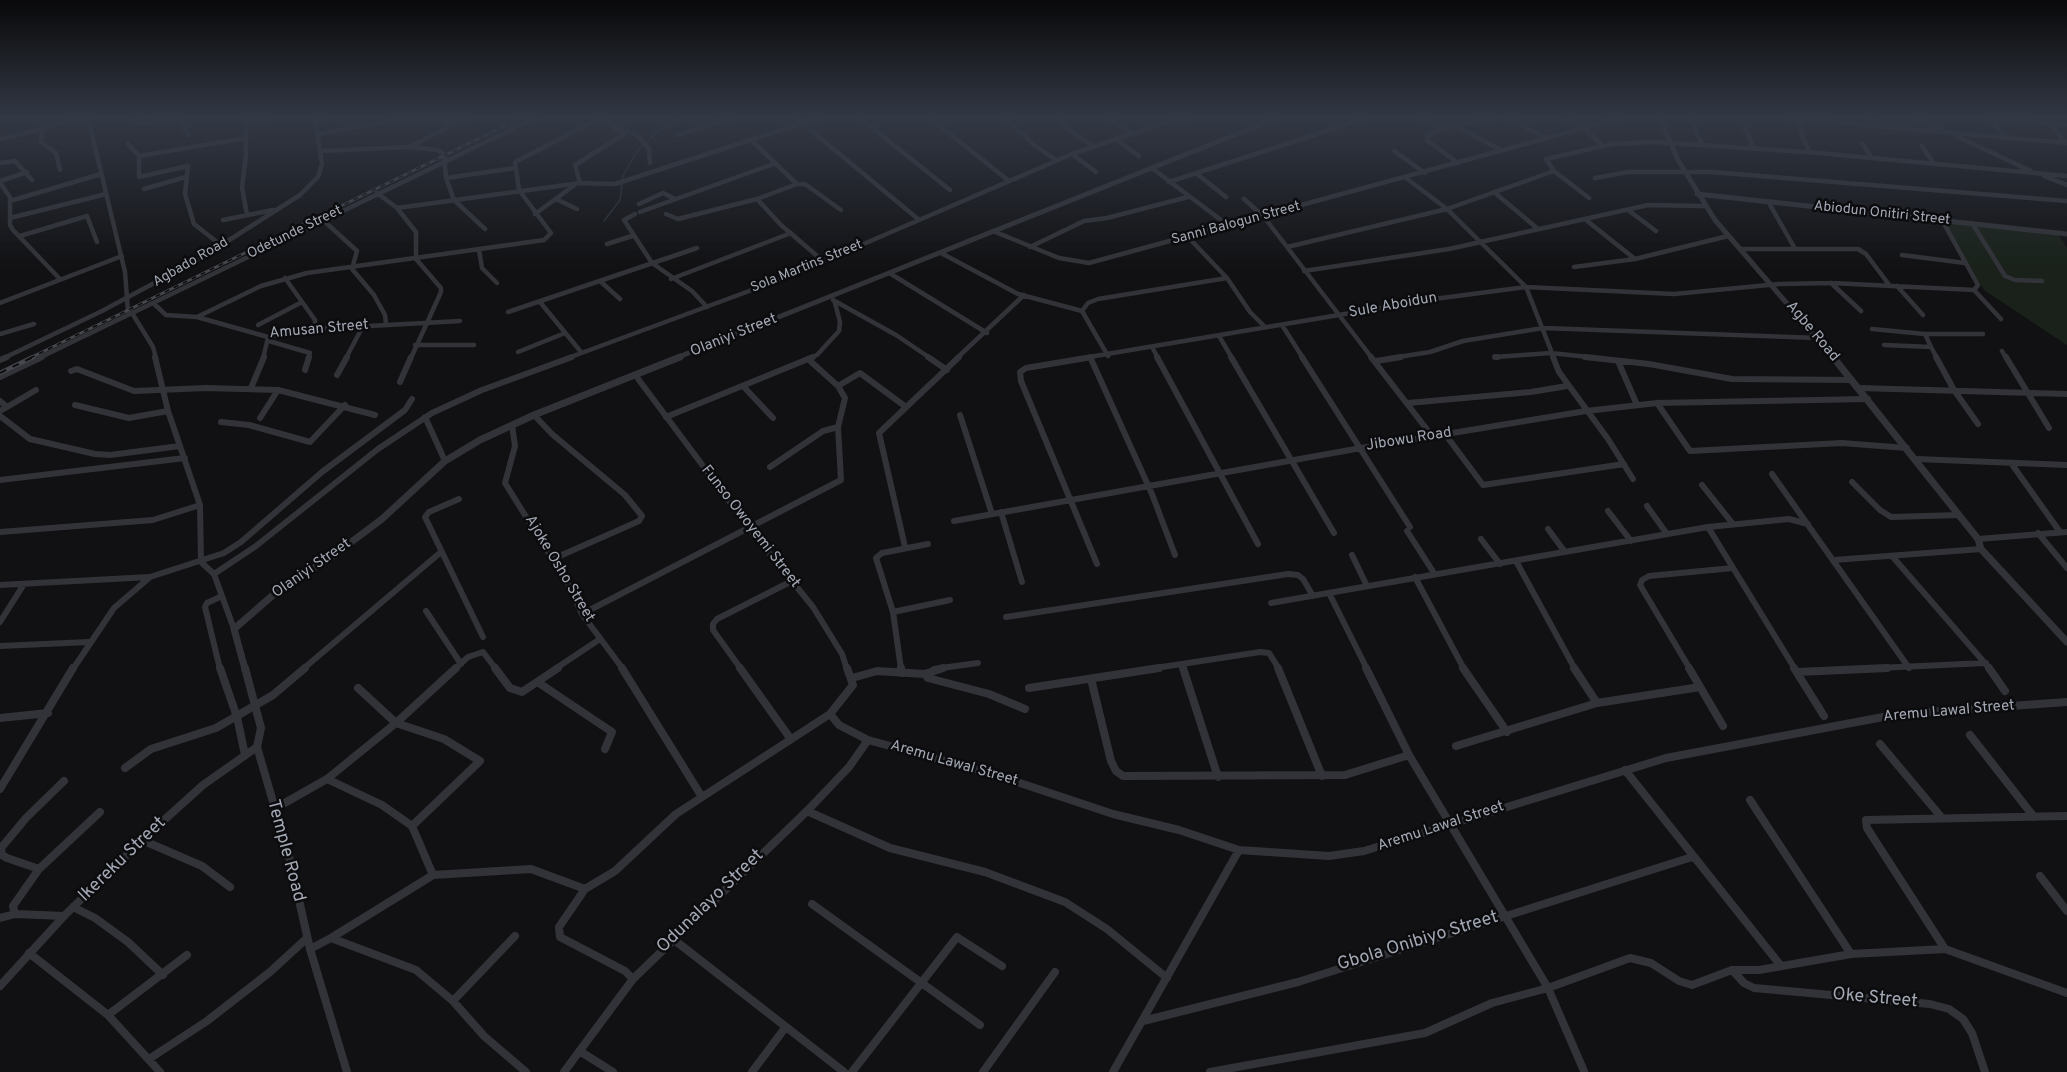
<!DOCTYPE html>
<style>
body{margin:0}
canvas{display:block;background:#111113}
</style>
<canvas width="2067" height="1072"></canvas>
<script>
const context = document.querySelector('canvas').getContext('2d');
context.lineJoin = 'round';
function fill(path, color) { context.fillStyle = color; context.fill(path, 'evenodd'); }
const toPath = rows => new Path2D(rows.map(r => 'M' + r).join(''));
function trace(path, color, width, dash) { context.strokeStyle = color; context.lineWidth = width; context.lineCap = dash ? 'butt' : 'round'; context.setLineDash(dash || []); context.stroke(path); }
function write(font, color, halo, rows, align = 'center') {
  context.font = font + ' Overpass,sans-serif'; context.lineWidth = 5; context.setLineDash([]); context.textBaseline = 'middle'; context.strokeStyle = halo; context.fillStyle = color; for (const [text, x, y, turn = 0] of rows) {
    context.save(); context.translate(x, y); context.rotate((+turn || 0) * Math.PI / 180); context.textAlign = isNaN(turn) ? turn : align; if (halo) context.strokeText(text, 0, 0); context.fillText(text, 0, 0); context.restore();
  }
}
const green = toPath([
 [1942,221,2057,233,2067,248,2067,345,1984,290]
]);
const stream = toPath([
 [604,221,620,200,623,176,637,151,657,132,673,123,673,118]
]);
const minorFar2 = toPath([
 [88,118,125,272,128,312,132,313,153,303,166,315,197,317,268,337,315,329,460,321],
 [136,118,140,125,173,118],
 [179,118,188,135],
 [243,118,246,122,246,155,242,187,247,215],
 [796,118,918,219],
 [860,118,950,190],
 [930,118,1009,181],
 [1006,118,1034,145,1056,160],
 [1058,118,1068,129,1093,146],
 [1108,118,1131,133],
 [1422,118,1439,129],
 [1509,118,1546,138],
 [1568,118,1584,128,1603,146],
 [1690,118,1702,144],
 [1786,118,2067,143],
 [1870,118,1877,127],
 [1914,118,1941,130],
 [1987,118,2067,125],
 [1991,118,2004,138],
 [1799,119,1803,139,1810,152],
 [246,122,265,118],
 [315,122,326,118],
 [2050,124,2066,143],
 [1454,125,1501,150],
 [43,126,41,142,56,153,60,170],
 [1744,127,1754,148],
 [317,134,386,122,457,122],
 [677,135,731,118],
 [1956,136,2031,171],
 [0,139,84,118],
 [1115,139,1139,156],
 [751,140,797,184,805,184,841,210],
 [1862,143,1871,157],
 [128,144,139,156,139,177,188,166,185,194,194,224,222,246],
 [411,146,466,118],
 [1922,146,1934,164],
 [321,151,410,147,438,150,444,154,446,178,454,200,485,229],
 [1394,151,1425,173],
 [1072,154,1096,172],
 [139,156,246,138],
 [0,163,15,161,32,180],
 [1458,163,1428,141,1427,136,1439,129,1492,118],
 [1153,169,1229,226],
 [1197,174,1226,197],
 [2044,176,2067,185],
 [446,178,515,168],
 [1406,178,1447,209,1526,287,1554,358],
 [1595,178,1628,172,1712,172,2067,201],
 [0,181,27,172],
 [1169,182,1366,118],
 [0,183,10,197,10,225,13,230,59,278],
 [580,183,575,165,624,134,614,127],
 [144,189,186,177],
 [1494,192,1538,229],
 [377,193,397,208,416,232,416,259],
 [1589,198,1554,171,1546,159,1612,144,1652,142,1807,152,2067,176],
 [556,199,577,209],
 [757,199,781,225,823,261],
 [1244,199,1264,217,1372,358],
 [10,201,101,174],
 [1769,203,1794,247],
 [639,204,663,193,675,199],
 [397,208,580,183,615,184,818,118],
 [1628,210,1656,231],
 [640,212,776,163],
 [535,214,576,184],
 [635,214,624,220,652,263,692,291,707,307],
 [666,214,678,219,757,199,797,184],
 [10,218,106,194],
 [223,220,273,210],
 [323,220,357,251,352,269,374,295,385,315,386,324],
 [1586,220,1635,259],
 [1972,223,2005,276,2015,280,2042,281],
 [993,231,1059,258,1089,263,1620,118],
 [20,236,87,216,97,242],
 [1188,237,1227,278,1250,312,1265,327],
 [607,244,632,236],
 [1030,247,1084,221,1107,218,1188,197],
 [1287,247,1447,209,1554,171],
 [1740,249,1858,249,1866,254,1890,286],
 [479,250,482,268,497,283],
 [941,253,1018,294,1082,311],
 [1902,255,1965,263],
 [1574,267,1635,259,1728,236],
 [1304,271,1449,249,1648,205,1704,206],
 [891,274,987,333],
 [285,278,315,320,315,329],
 [671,279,791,233],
 [600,281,620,299],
 [1831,283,1861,311],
 [1897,286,1923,315],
 [1974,290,2001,319],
 [833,300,896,335,930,358],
 [540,302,581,352],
 [0,303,122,256],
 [153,303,535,118],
 [508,312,697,248],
 [197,317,261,286,307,273,544,240,551,233,519,190,515,162,600,118],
 [258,325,302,302],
 [1282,325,1303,358],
 [1872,329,1925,334],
 [0,334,34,324],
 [1219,336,1232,358],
 [269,341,310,353,308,358],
 [415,345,474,345],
 [1884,345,1931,347,1937,358],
 [1152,347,1158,358],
 [1931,347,1925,334,1983,334],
 [2002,351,2006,358],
 [518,352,565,333],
 [1108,356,1082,311,1088,303,1098,299,1227,278],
 [1495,357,1551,353,1598,358],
 [4,358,102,311,201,258,300,195,318,177,322,164,315,118],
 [39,358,132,313,153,347,156,358],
 [263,358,268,338],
 [346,358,363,326],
 [411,358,441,292,441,288,416,259],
 [568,358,787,277,1072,154,1161,124,1188,118],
 [809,358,817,355,839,331,840,322,835,303],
 [957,358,1024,295],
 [1083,358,1434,299,1526,287,1674,294,1779,284,1831,283,1974,290,1978,285,1942,220],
 [1392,358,1430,352,1463,341,1543,328,1818,338]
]);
const minorFar1 = toPath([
 [155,357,168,411,200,505,201,562,214,574,234,629],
 [928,357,947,370],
 [1092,357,1026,368,1020,372,1021,381,1097,564],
 [1157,357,1258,544],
 [1231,357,1334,533],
 [1302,357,1410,527],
 [1371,357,1432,436],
 [1495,357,1498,357],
 [1553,357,1559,372,1608,439,1633,479],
 [1585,357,1649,364,1732,379,1852,380],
 [1936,357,1954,390,1978,424],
 [2006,357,2049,428],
 [1091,359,1152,494,1175,555],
 [0,360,7,357],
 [1376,361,1401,357],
 [1618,361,1637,405],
 [305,370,309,357],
 [71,371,77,369,134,391,206,388,278,390,375,415],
 [337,375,347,357],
 [636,376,750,529,813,607,842,654,847,669],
 [0,377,42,357],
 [400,382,411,357],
 [743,386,773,418],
 [838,386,860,373,906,407],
 [251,388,264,357],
 [1859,388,2067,394],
 [0,401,7,407,0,411],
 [1408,403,1531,392,1567,386],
 [1657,403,1690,451,1842,443,1907,448],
 [75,405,129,418,168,411],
 [7,407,36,390],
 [534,415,552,434,625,495,642,516,639,521,553,559],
 [960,415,992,514],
 [0,416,30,439,95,454,110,455,180,446],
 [425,417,445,461],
 [666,417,813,357],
 [260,418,278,390],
 [221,422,249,425,310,442,345,405],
 [512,425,515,446,505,483,568,584,582,614,623,669],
 [1445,434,1483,485,1624,464],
 [1916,459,2067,465],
 [2011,463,2060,532],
 [770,467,823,431,838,427],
 [1772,474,1909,668],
 [0,480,185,458],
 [1852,482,1880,510,1891,517,1959,515],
 [1702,485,1733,524],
 [459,499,429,512,425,517,483,637],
 [1647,506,1667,534],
 [1608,511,1631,541],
 [1001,512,1022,582],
 [954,521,1361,448,1586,411,1657,403,1868,399],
 [1708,527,1795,669],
 [1548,529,1565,552],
 [1407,531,1434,573],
 [0,532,153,520,200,505],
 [2038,533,2067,568],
 [1481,539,1500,564],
 [1978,539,2067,532],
 [905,547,879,433,959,357],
 [1352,555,1367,586],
 [1892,556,1990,669],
 [1834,560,1981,549],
 [1516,561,1575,669],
 [214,574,256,546,378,449,432,413,482,390,572,357],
 [1415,577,1464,669],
 [0,585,150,577,224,553,241,542,322,472,405,410,412,399],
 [1329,593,1367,669],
 [1271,603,1708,527,1789,519,1808,524],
 [426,611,461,664],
 [893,612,950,600],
 [582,614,841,480,838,427,845,398,838,386,808,359],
 [1006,617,1288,574,1298,575,1303,579,1313,596],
 [0,622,24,584],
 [0,646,89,642],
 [1182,665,1183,669],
 [73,669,114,608,149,578],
 [220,669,205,607,207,603,222,596],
 [303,669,441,552],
 [455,669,468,657,483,652,496,669],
 [555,669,600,639],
 [741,669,713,630,713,624,717,619,792,581],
 [901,669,893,612,876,558,882,553,928,544],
 [934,669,978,663],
 [1149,669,1260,652,1269,653,1279,669],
 [1690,669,1640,585,1642,580,1649,576,1733,568],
 [1856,669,1986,663]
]);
const minor = toPath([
 [220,668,237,717,245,755],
 [495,668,510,688,522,692,558,668],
 [622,668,702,797],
 [740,668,790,738],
 [901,668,902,673],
 [1183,668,1218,777],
 [1278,668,1322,776],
 [1366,668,1409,755,1548,988,1584,1071],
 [1463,668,1507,732],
 [1574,668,1597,703],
 [1689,668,1723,726],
 [1794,668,1824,716],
 [1989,668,2005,691],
 [1798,672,1887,668],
 [925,674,928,678,989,694,1025,709],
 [852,678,877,671,925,674,943,668],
 [1091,679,1111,761,1116,771,1123,776,1345,775,1409,755],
 [539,683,612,732,605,749],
 [358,688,396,723,444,739,480,761,412,826],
 [1029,688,1159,668],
 [830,714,839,725,868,740,993,774,1113,814,1179,830,1239,850,1329,856,1364,851,1666,758,1899,714,2067,702],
 [0,718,48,713],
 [1970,735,2034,817],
 [1880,744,1942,818],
 [1456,746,1597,703,1700,687],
 [125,768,151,749,216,728,273,695,305,668],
 [1625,770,1781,966],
 [327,779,382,805,412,826,433,875],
 [0,789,73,668],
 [1750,800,1851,954],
 [274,809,327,779,396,723,456,668],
 [807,811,890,848,985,872,1065,902,1107,929,1167,978],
 [142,840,202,866,230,887],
 [39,869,7,858,2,855,1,848,26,818,64,781],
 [2040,876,2067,911],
 [812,904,980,1025],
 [73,907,95,918,128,942,163,975],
 [64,916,15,914,13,906,39,869,100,812],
 [0,918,15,914],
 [331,938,433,875,531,869,585,889],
 [673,939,844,1072],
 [310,949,331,938,416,970,453,1001,484,1036,526,1072],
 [1945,949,1867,828,1866,820,2067,816],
 [29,953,108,1015,160,1072],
 [1732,970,1744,983,1754,988,1930,1004,1949,1009,1963,1019,1972,1033,1985,1072],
 [633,979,625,971,560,937,559,927,585,889,615,871,676,814,830,714,853,685,847,668],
 [0,986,64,916,142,840,203,785,257,747],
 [453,1001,515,936],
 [108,1015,187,955],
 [1143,1021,1298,982,1692,857],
 [581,1052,613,1072],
 [149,1059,207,1021,270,972,307,938],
 [564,1072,633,979,807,811,849,767,868,740],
 [752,1072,785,1028],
 [852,1072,957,937,1002,966],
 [983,1072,1055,972],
 [1113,1072,1239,850],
 [1210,1072,1425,1033,1492,1003,1548,988,1630,958,1651,963,1679,981,1692,985,1732,970,1759,970,1851,954,1945,949,2067,993]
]);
const tertiaryFar2 = toPath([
 [1660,118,1678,160,1715,220,1834,358],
 [1697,194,2067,234],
 [676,358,1277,118]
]);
const tertiaryFar1 = toPath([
 [1833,357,1978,539,1981,549,2067,642],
 [245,669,234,629,288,582,326,561,382,519,445,461,480,440,534,415,680,357]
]);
const tertiary = toPath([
 [245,668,261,728,257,747,290,860,310,949,347,1072]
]);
const railFar1 = toPath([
 [30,358,521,118]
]);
const rail = toPath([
 [0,373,33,357]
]);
const minorBridge = toPath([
 [597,118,638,136,649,149,650,163]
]);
const farStreetnames = [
 ["Abiodun Onitiri Street",1882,214,6],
 ["Sanni Balogun Street",1236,224,-15],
 ["Odetunde Street",295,233,-26],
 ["Agbado Road",191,263,-30],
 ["Sola Martins Street",807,267,-22]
];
const streetNames = [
 ["Sule Aboidun",1393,306,-10],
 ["Amusan Street",319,330,-5],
 ["Agbe Road",1812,332,50],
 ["Olaniyi Street",734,336,-22],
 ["Jibowu Road",1409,440,-9],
 ["Funso Owoyemi Street",750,527,52],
 ["Olaniyi Street",312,569,-35],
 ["Ajoke Osho Street",559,569,59],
 ["Aremu Lawal Street",1949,712,-5],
 ["Aremu Lawal Street",954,764,16],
 ["Aremu Lawal Street",1441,827,-18]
];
const nearStreetnames = [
 ["Temple Road",285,851,75],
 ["Ikereku Street",123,860,-44],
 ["Odunalayo Street",711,902,-44],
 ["Gbola Onibiyo Street",1418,942,-17],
 ["Oke Street",1875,999,5]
];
fill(green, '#19211a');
trace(stream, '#283037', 1.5);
trace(minorFar2, '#323338', 4.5);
trace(minorFar1, '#323338', 6);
trace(minor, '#323338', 8);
trace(tertiaryFar2, '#323338', 5);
trace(tertiaryFar1, '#323338', 7);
trace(tertiary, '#323338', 8);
trace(railFar1, '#45474d', 3);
trace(rail, '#45474d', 4.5);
trace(railFar1, '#0c0c0e', 1.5, [5]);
trace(rail, '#0c0c0e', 2, [7]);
trace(minorBridge, '#323338', 4.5);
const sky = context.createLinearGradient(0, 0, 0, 268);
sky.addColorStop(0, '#09090a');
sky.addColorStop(0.44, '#323844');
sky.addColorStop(1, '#32384400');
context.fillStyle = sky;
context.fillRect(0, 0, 2067, 268);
write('14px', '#a2a8b4', '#0c0c0e', farStreetnames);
write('15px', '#a2a8b4', '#0c0c0e', streetNames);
write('18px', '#a2a8b4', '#0c0c0e', nearStreetnames);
</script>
